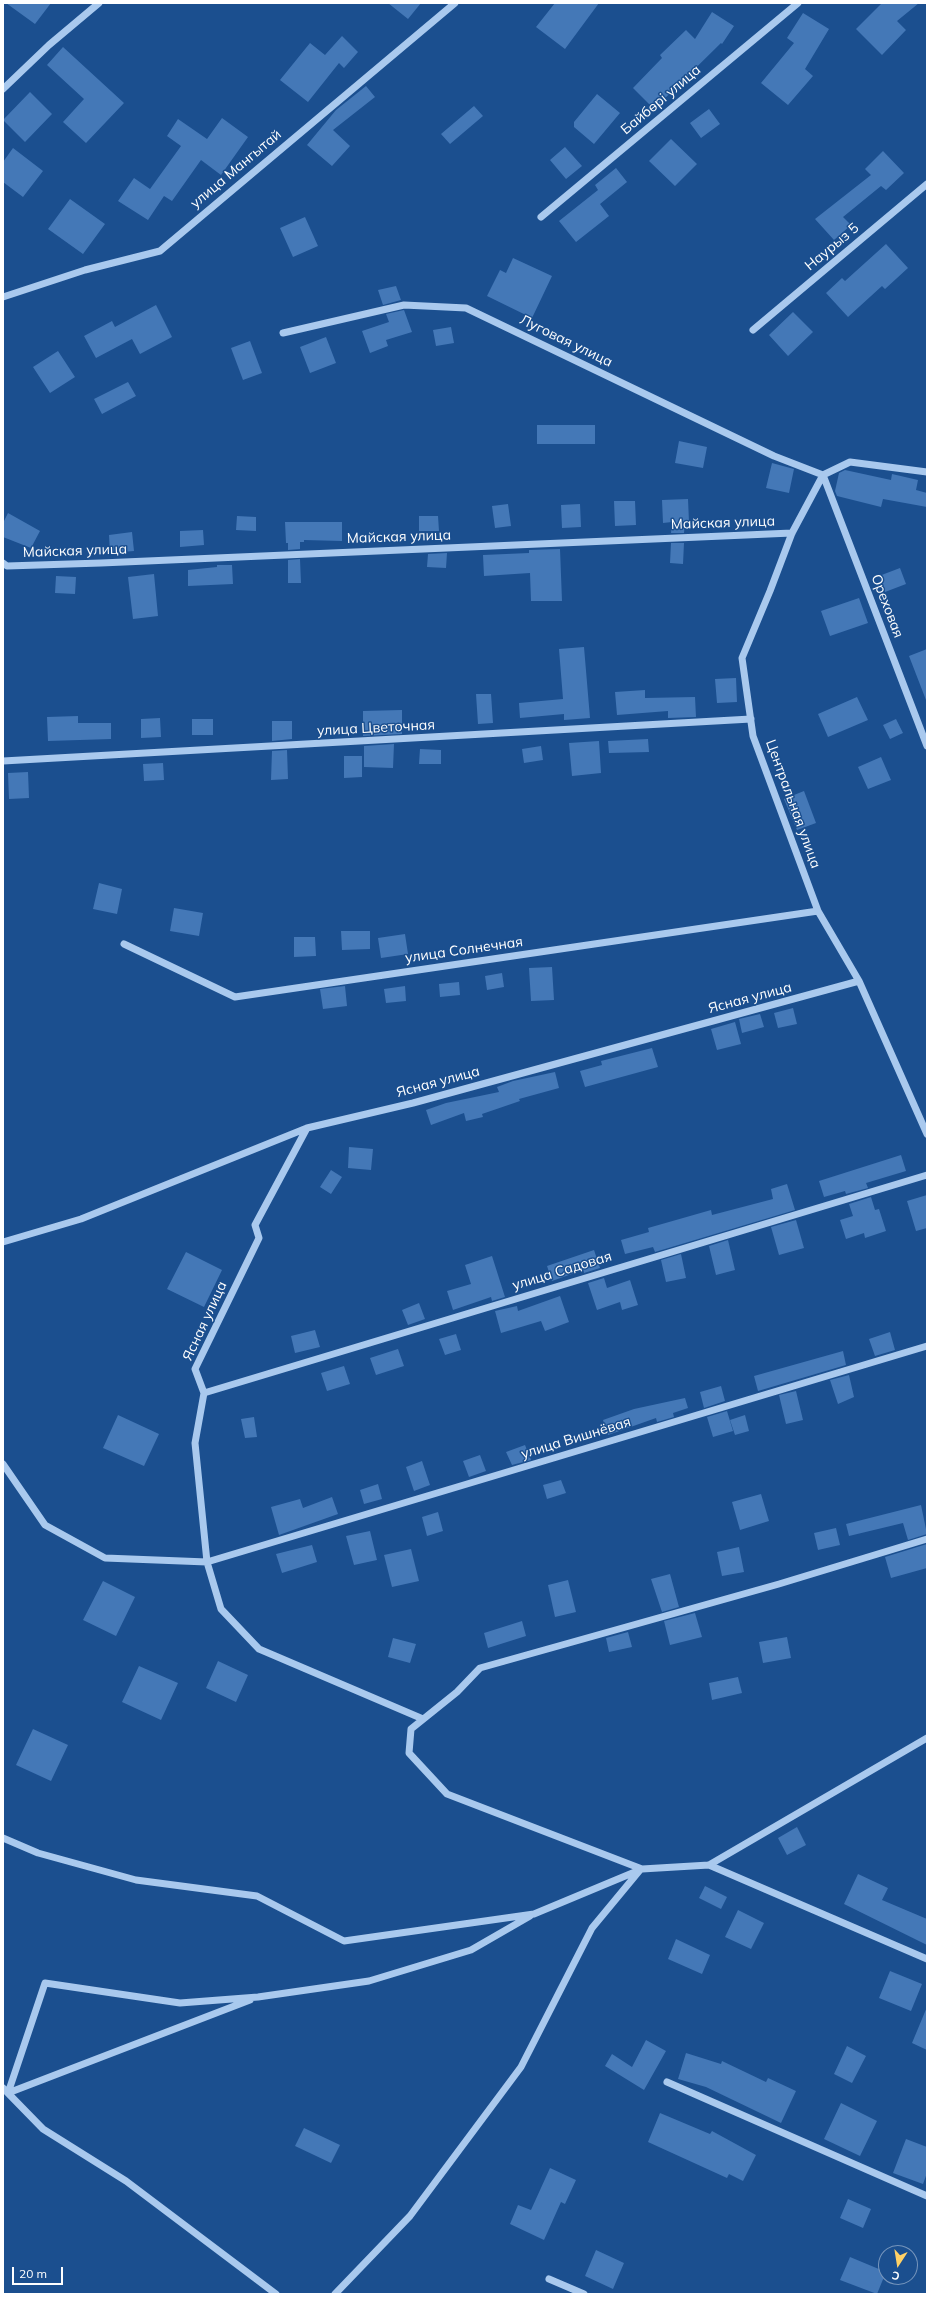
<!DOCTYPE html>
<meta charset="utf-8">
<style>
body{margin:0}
#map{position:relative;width:930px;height:2297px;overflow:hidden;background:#1b4f8f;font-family:Mulish,sans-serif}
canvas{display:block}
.frame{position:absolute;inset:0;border:4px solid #fff;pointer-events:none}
.north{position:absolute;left:878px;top:2245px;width:40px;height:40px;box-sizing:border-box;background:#1b4f8f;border:1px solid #7695bc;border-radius:50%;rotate:192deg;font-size:11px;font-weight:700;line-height:16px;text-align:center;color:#fff}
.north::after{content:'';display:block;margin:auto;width:14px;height:18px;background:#ffd166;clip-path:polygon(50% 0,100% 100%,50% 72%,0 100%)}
.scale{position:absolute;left:12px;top:2267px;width:51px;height:18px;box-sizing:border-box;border:2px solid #fff;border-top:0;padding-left:5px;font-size:12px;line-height:14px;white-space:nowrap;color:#fff;-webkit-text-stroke:3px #1b4f8f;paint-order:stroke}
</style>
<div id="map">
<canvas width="930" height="2297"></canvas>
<div class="frame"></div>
<div class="north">С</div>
<div class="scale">20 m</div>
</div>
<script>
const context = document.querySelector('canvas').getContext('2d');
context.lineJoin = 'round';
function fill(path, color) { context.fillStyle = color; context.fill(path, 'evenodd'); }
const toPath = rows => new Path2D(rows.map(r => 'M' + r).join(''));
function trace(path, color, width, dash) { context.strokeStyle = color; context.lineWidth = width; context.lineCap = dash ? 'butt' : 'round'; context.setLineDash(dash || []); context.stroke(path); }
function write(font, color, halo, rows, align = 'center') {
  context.font = font + ' Mulish,sans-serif'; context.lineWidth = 3; context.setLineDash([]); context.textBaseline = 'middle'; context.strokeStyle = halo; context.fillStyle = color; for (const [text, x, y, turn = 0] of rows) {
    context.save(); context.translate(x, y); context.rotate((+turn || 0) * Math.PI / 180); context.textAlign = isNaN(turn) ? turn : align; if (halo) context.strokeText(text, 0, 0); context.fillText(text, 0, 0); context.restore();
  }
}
const building = toPath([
 [6,3,51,3,35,24],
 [388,3,421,3,408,19],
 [555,3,599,3,565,49,536,27],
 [882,3,919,3,897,21,906,30,882,55,856,29],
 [712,12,734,26,722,44,721,43,654,109,633,88,662,58,660,55,686,30,695,39],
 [803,13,829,29,805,69,813,76,788,105,761,83,794,43,787,38],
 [342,36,358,52,344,68,339,63,308,102,280,80,310,43,325,55],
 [63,47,124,103,86,143,63,122,84,99,47,65],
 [366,86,375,97,333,130,350,146,332,166,307,145,336,110],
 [30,92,52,114,25,142,3,120],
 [597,94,620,113,594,144,574,127,574,122],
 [474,106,483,116,450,144,441,134],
 [709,109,720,124,701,138,690,123],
 [222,118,248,137,221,175,201,160,172,201,164,196,148,220,118,201,134,178,150,189,181,146,167,136,178,119,207,139],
 [671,139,697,164,675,186,649,161],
 [565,147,582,166,566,179,550,160],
 [13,148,43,171,23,197,3,182,3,162],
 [883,151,904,173,886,190,881,186,843,217,851,225,834,240,815,219,871,175,865,169],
 [616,168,627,182,600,204,609,216,576,242,559,221,598,190,595,185],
 [70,199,105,224,83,254,48,229],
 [305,217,318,246,293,257,280,228],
 [886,244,908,268,885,289,882,286,848,317,826,293,842,278,845,281],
 [513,258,552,276,532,318,487,296,500,270,506,273],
 [396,286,401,300,383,305,378,290],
 [156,305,172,337,140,354,132,339,96,358,84,336,112,321,115,327],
 [404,310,412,332,386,340,388,346,370,353,362,331,389,322,386,314],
 [793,312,813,332,788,356,769,335],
 [451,327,454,343,436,346,433,330],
 [326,337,336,363,310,373,300,347],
 [250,341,262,373,243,380,231,348],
 [58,351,75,377,50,393,33,367],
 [128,382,136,396,102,414,94,399],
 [537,425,595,425,595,444,537,444],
 [679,441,707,447,703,468,675,463],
 [772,463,794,469,789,493,766,488],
 [845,470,891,480,892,474,918,480,916,490,927,493,927,507,883,499,881,507,837,496,835,491,839,473],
 [688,499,689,522,685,522,684,533,671,533,672,522,663,523,662,500],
 [614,501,635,501,636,525,615,526],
 [508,504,511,526,495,528,492,506],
 [580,504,581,527,562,528,561,505],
 [8,513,40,531,31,548,3,537,3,523],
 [237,516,256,517,256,531,236,530],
 [419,516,438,516,439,531,419,531],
 [285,522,342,522,342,541,304,540,304,542,300,542,300,549,288,550,288,543,286,543],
 [203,530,204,545,180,547,180,531],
 [132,532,134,551,110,553,109,535],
 [671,543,684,543,683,564,670,563],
 [560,549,562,601,531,601,530,573,484,576,483,555,529,553,529,550],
 [447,553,446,568,427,567,428,554],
 [300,559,301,583,288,583,288,560],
 [217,565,232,565,233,584,188,586,188,570,217,567],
 [900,568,906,584,885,592,879,576],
 [154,574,158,616,133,619,128,577],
 [56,576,76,577,75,594,55,593],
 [859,598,868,623,830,636,821,611],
 [584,647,590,718,564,720,564,714,520,718,519,703,563,699,559,649],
 [927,649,927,700,926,700,909,656],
 [736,678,737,702,717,703,715,679],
 [645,690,645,698,695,697,696,717,668,718,668,711,617,715,615,692],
 [476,694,491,694,493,723,478,724],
 [857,697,868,720,828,737,818,714],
 [402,710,402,734,363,736,363,711],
 [78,716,78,723,111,723,111,739,48,741,47,717],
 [160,718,161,737,141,738,141,719],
 [192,719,213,719,213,735,192,735],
 [896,719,903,733,890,739,883,725],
 [272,721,292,721,292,739,272,741],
 [648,739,649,752,609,753,608,741],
 [599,741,601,773,572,776,569,743],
 [394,744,393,768,364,767,364,746],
 [541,746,543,760,524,763,522,749],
 [420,749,441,750,441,764,419,764],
 [287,750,288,779,271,780,272,751],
 [344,756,362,756,362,777,344,778],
 [881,757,891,780,868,789,858,767],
 [163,763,164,780,144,781,143,764],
 [28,772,29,798,9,799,8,773],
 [804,791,816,823,797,830,784,799],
 [99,883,122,889,117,914,93,909],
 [174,908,203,913,199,936,170,931],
 [341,931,370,931,370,949,342,950],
 [405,934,408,954,381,958,378,938],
 [294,937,315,937,316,956,294,957],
 [552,967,554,1000,531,1001,529,968],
 [502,973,504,987,487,990,485,976],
 [459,982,460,995,440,997,439,984],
 [345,986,347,1006,323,1009,320,989],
 [405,986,406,1001,386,1003,384,989],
 [793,1008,797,1024,778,1028,774,1013],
 [760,1014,764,1027,742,1033,739,1019],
 [735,1022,741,1044,717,1050,711,1029],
 [652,1048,658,1067,585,1087,580,1071,602,1065,601,1061],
 [555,1072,559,1088,519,1099,520,1101,482,1114,483,1117,466,1121,464,1113,431,1125,426,1110,446,1103,499,1092,497,1087,513,1081],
 [349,1147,373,1149,371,1170,348,1168],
 [901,1155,906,1171,866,1183,868,1188,846,1194,845,1191,824,1197,819,1181],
 [331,1170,342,1177,331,1194,320,1187],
 [787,1184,795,1210,655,1252,653,1247,625,1254,621,1240,649,1232,648,1228,711,1210,712,1215,773,1199,771,1189],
 [927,1195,927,1228,916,1231,907,1201],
 [871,1197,875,1210,879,1209,886,1231,865,1238,864,1233,846,1239,840,1220,853,1216,849,1204],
 [796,1220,804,1248,779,1255,771,1227],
 [728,1240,735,1270,716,1275,709,1246],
 [594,1250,600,1268,584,1273,583,1270,552,1281,547,1266],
 [186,1252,222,1270,204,1307,167,1289],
 [681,1254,686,1278,666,1282,661,1260],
 [492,1256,505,1297,492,1301,491,1297,453,1310,447,1291,471,1284,465,1265],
 [604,1278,607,1288,630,1280,638,1305,622,1310,620,1302,597,1310,588,1283],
 [560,1296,569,1322,545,1331,541,1321,501,1333,495,1311,517,1306,518,1311],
 [419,1303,425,1319,408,1325,402,1310],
 [315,1330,320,1347,295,1353,291,1336],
 [890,1332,895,1350,875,1356,869,1339],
 [456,1334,461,1350,445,1355,439,1339],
 [398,1349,404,1366,376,1375,370,1358],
 [843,1351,846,1365,758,1391,754,1376],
 [344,1366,350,1384,327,1391,321,1373],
 [849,1375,854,1397,838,1404,830,1380],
 [721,1386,725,1401,704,1408,700,1392],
 [796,1391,803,1420,786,1424,779,1395],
 [685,1398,688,1408,673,1413,674,1417,657,1422,656,1418,608,1435,603,1420,634,1409],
 [727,1411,733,1431,713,1437,707,1417],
 [118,1415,159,1434,144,1466,103,1448],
 [745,1415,749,1431,735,1435,730,1420],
 [254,1417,257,1437,245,1438,241,1419],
 [525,1445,531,1460,512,1465,506,1452],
 [480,1455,486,1471,469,1477,463,1461],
 [422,1461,430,1485,414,1491,406,1467],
 [561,1480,566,1493,547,1499,543,1485],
 [378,1484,382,1499,364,1504,360,1490],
 [761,1494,769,1521,740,1530,732,1502],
 [332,1497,338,1514,279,1535,271,1507,300,1499,303,1508],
 [921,1505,927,1534,908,1540,903,1523,849,1536,846,1524],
 [438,1512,443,1531,427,1536,422,1517],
 [836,1528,840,1545,818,1550,814,1533],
 [370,1531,377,1560,354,1565,346,1536],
 [927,1544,927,1568,891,1578,885,1557],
 [312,1545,317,1562,282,1573,276,1554],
 [739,1547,744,1572,722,1576,717,1552],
 [411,1549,419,1581,392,1587,384,1555],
 [670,1574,679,1607,662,1612,651,1579],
 [568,1580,576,1612,555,1617,548,1585],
 [103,1581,135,1597,116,1636,83,1620],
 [695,1613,702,1637,670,1645,664,1621],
 [522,1621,526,1636,488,1648,484,1633],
 [628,1632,632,1647,609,1652,606,1638],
 [787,1637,791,1658,763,1663,759,1642],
 [393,1638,416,1644,410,1663,388,1657],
 [218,1661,248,1675,236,1702,206,1688],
 [139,1666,178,1683,161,1720,122,1702],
 [738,1677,742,1693,712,1700,709,1683],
 [33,1729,68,1745,51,1781,16,1765],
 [797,1827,806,1845,787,1855,778,1838],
 [858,1874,888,1888,882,1900,927,1919,927,1945,844,1904],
 [705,1886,727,1897,721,1909,699,1898],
 [738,1910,764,1923,751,1949,725,1937],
 [676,1939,710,1955,702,1974,668,1959],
 [890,1971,922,1984,911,2011,879,1998],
 [927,2007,927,2050,912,2043],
 [646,2040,666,2051,644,2090,605,2066,612,2054,632,2067],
 [847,2046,866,2056,852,2083,834,2074],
 [686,2053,721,2064,722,2061,766,2082,768,2078,796,2091,781,2123,706,2087,678,2079],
 [841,2103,877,2121,860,2156,824,2139],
 [660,2113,710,2134,712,2131,756,2155,743,2181,729,2174,727,2178,648,2142],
 [304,2128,340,2145,331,2163,295,2146],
 [906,2139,927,2147,927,2173,923,2184,893,2173],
 [550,2168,576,2180,565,2204,561,2202,544,2240,510,2224,518,2205,531,2210],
 [848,2199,871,2209,863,2228,840,2218],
 [596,2250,624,2263,613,2289,585,2276],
 [850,2257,886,2272,877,2294,840,2280]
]);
const minor = toPath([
 [3,89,49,45,99,3],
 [541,217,798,3],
 [3,297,85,270,160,251,455,3],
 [753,330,927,184],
 [283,333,404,305,466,308,774,456,823,475],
 [823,475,792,533,770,591,742,658,753,736,818,911,859,981,927,1134],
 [823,475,927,746],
 [823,475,850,462,927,472],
 [3,563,7,566,101,563,792,533],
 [3,761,751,719],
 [124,944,235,997,818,911],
 [3,1242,81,1219,307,1128],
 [204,1393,195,1443,207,1562,927,1346],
 [204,1393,195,1369,259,1238,255,1225,307,1128,413,1103,859,981],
 [204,1393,927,1175],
 [3,1464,45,1525,105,1558,207,1562,221,1609,259,1649,423,1719],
 [3,1838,38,1853,136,1880,257,1896,344,1941,534,1914,642,1869,709,1865,927,1738],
 [709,1865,927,1959],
 [642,1869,447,1794,409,1753,411,1729,457,1692,480,1668,779,1584,927,1539],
 [667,2082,927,2196],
 [3,2088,43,2129,126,2181,276,2294],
 [8,2093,45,1983,180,2003,258,1997,369,1981,471,1950,530,1916],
 [8,2093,250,2000],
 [549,2279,584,2294],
 [335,2294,410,2216,521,2067,592,1928,640,1870]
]);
const streetNames = [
 ["Байбөрі улица",661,100,-40],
 ["улица Мангытай",236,169,-40],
 ["Наурыз 5",832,247,-40],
 ["Луговая улица",566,341,26],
 ["Майская улица",723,523,-2],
 ["Майская улица",399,537,-2],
 ["Майская улица",75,551,-2],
 ["Ореховая",887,606,69],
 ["улица Цветочная",376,728,-3],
 ["Центральная улица",793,804,70],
 ["улица Солнечная",464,950,-8],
 ["Ясная улица",750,998,-15],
 ["Ясная улица",438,1082,-15],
 ["улица Садовая",562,1271,-17],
 ["Ясная улица",205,1321,-65],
 ["улица Вишнёвая",576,1438,-17]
];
fill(building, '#4478b7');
trace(minor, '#a9c9ee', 7);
write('14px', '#fff', '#1b4f8f', streetNames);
</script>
